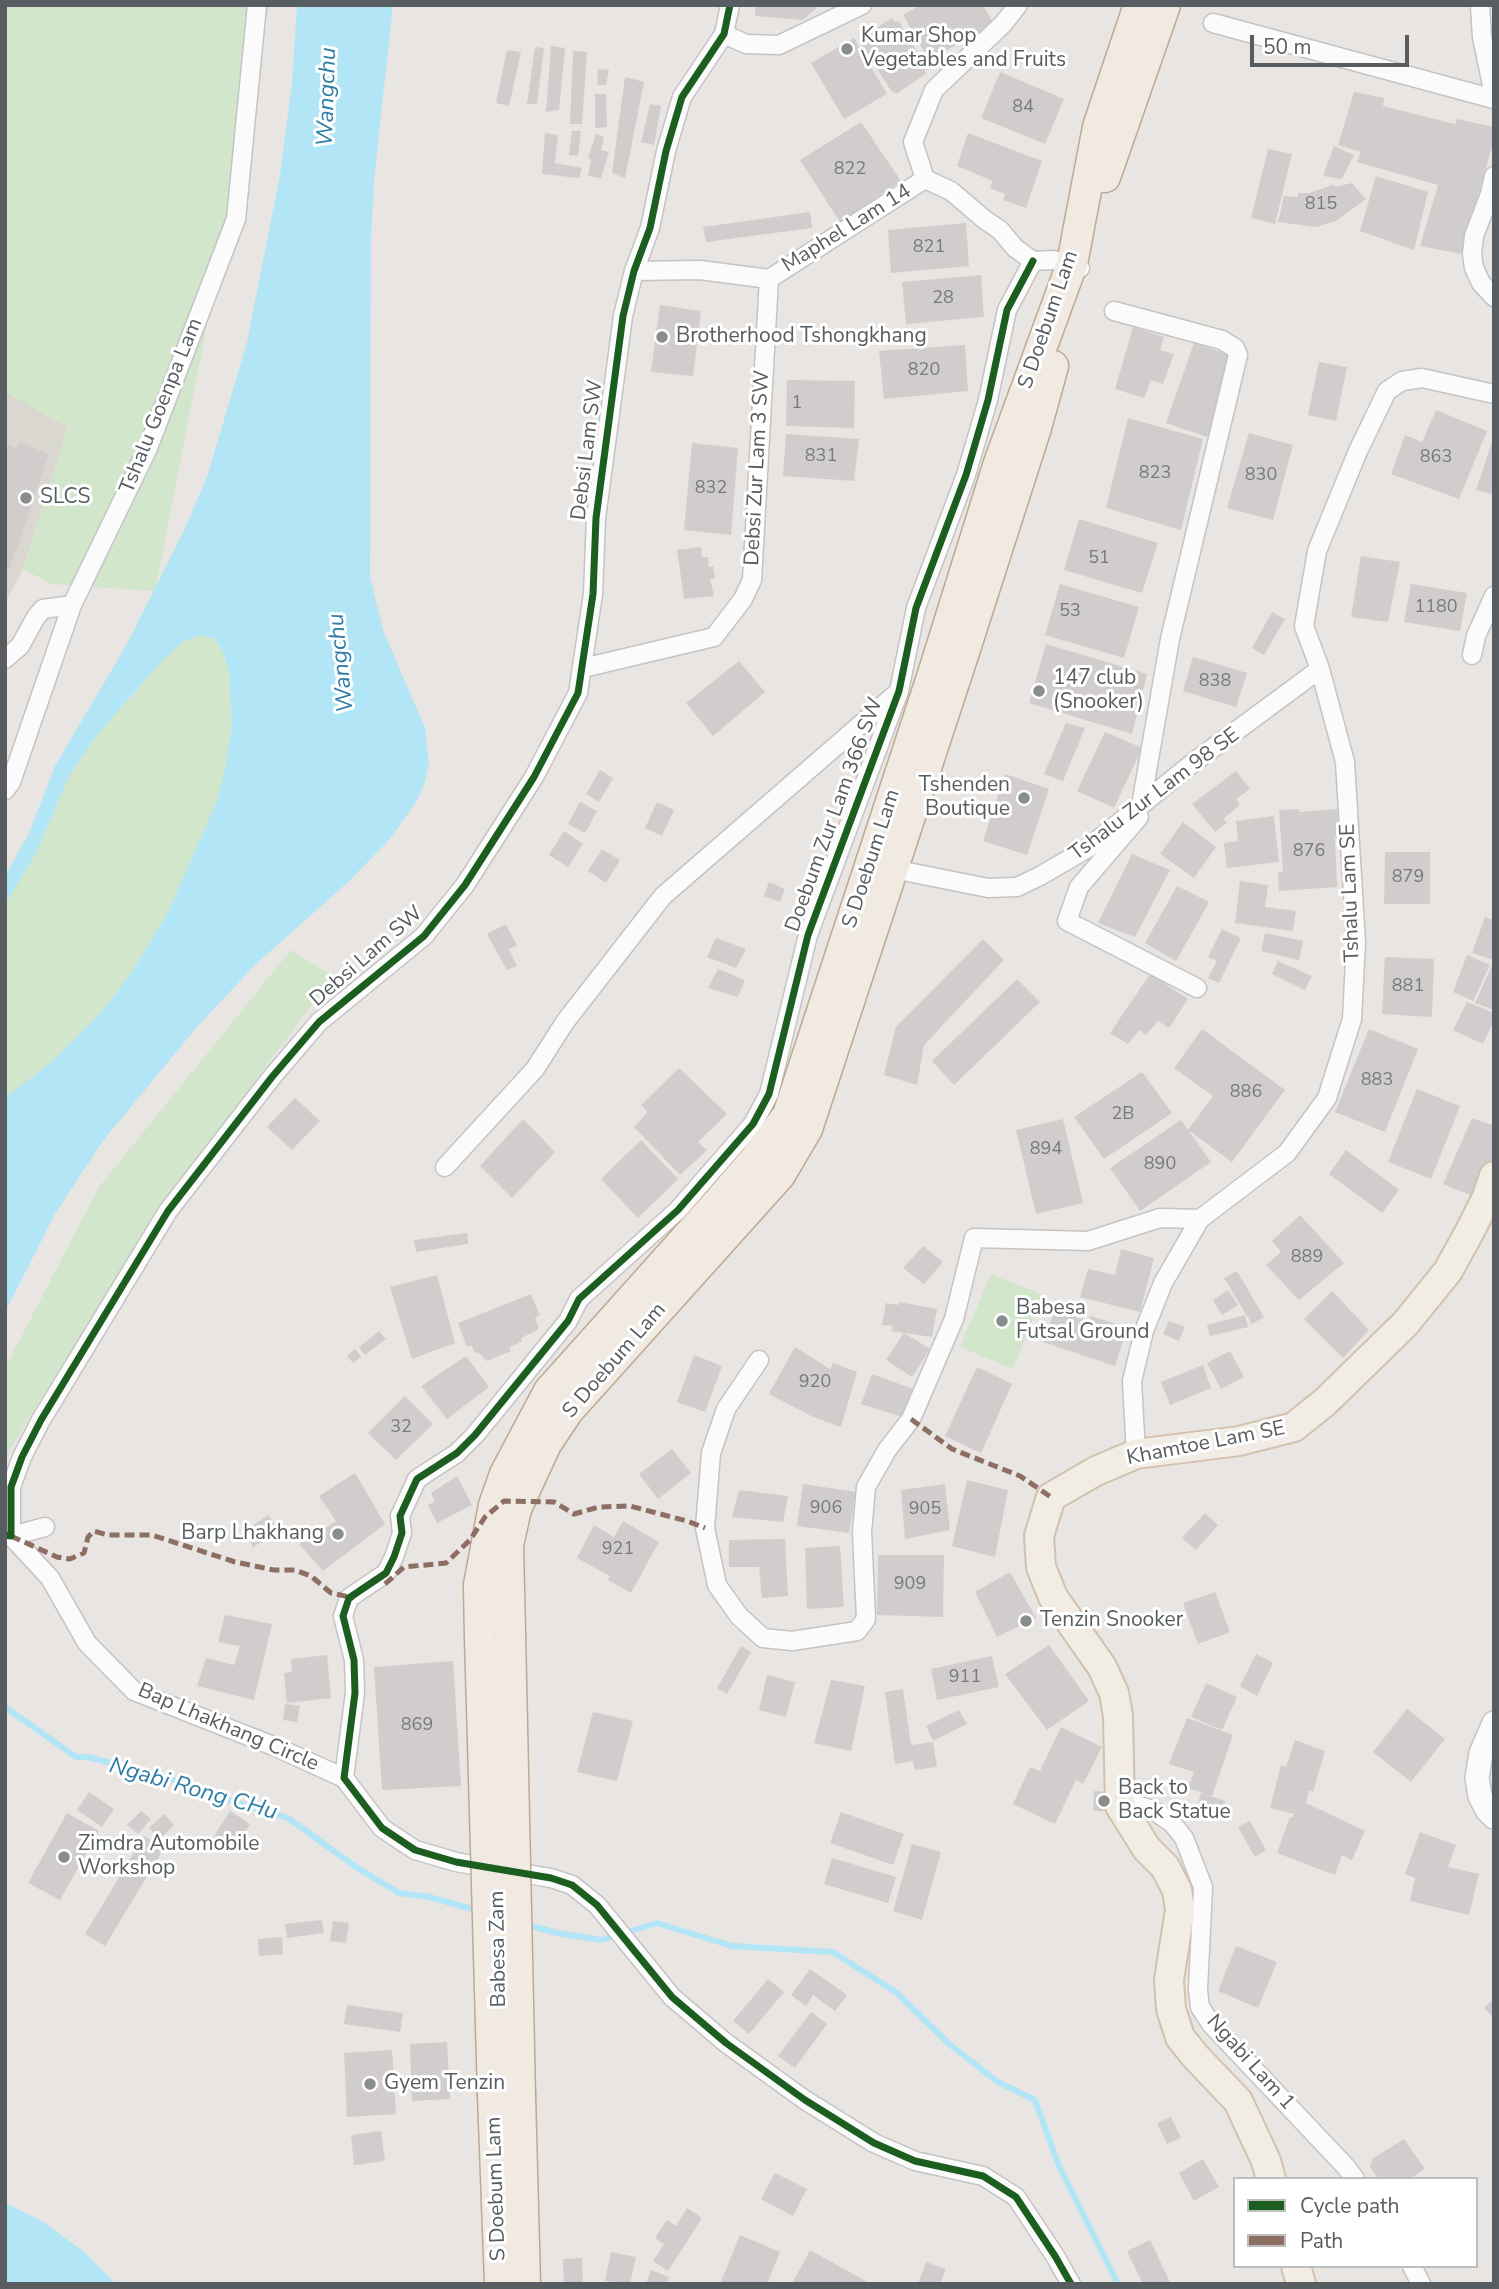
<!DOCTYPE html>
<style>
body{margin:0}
#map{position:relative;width:1499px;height:2289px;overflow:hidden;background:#e8e5e2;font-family:"Nunito Sans",sans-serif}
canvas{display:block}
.frame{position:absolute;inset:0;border:7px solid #575d61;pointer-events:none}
.legend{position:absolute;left:1233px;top:2177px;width:245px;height:91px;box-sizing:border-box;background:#fff;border:2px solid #bcbec0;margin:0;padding:9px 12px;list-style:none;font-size:21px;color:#575d61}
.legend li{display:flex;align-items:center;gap:14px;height:35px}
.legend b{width:35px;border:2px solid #bcbec0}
.scale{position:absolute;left:1250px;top:35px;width:159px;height:32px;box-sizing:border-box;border:4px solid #575d61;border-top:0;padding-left:9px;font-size:21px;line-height:24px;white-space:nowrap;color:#575d61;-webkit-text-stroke:5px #fff;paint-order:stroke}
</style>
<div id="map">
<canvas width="1499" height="2289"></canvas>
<div class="frame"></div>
<ul class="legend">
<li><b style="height:9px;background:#1b5e20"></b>Cycle path</li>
<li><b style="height:9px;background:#8d6e63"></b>Path</li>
</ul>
<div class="scale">50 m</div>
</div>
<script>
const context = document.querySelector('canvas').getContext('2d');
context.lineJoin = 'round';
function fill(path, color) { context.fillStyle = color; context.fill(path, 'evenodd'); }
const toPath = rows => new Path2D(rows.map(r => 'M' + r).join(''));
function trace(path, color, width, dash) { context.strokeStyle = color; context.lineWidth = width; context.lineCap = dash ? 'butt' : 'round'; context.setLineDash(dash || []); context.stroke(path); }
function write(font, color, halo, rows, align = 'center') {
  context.font = font + ' "Nunito Sans",sans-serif'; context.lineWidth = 6; context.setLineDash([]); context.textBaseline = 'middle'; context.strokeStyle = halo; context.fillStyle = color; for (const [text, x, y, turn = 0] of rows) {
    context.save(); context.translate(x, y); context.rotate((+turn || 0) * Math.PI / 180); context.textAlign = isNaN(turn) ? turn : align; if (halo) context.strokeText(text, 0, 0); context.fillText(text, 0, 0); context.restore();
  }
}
const education = toPath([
 [5,392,68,427,23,569,5,603]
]);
const green = toPath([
 [5,5,269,5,155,591,52,584,23,569,68,427,5,392],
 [201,635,213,638,222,650,229,672,232,724,226,765,218,799,167,914,130,975,98,1016,53,1061,5,1098,5,904,35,855,69,776,96,736,163,660,184,641],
 [291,950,333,976,151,1221,5,1457,5,1368,99,1187],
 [991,1274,1042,1295,1013,1369,960,1347]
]);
const water = toPath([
 [297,5,393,5,374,180,371,238,370,577,384,633,425,728,429,765,425,781,417,801,388,841,348,882,255,965,196,1028,102,1142,55,1214,5,1312,5,1098,53,1061,98,1016,130,975,167,914,218,799,226,765,232,724,229,672,222,650,213,638,201,635,184,641,163,660,96,736,69,776,35,855,5,904,5,876,29,833,55,766,127,644,187,524,208,474,247,342,280,175,292,83],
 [5,2203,40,2220,83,2251,116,2284,5,2284]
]);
const stream = toPath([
 [5,1707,76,1757,88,1757,159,1775,222,1798,288,1818,356,1867,399,1893,429,1897,480,1911],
 [524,1924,557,1933,602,1940,657,1923,732,1946,833,1952,897,1993,949,2044,998,2082,1035,2100,1059,2166,1118,2284]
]);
const building = toPath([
 [756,5,817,5,816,9,803,20,755,16],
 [921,5,983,5,994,24,929,60,903,15],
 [892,18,895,22,898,20,928,69,925,71,926,74,896,94,894,91,892,92,860,42,862,41,860,38],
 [854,38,887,94,844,119,811,63],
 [551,46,565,48,559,110,546,112],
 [535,47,544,48,537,104,527,104],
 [507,50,521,52,509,106,496,103],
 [573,51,587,52,582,124,570,124],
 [598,69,609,70,606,85,597,85],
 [1000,72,1064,99,1045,144,981,118],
 [625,77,644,82,625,178,612,173],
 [1354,92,1384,98,1383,106,1455,124,1457,119,1494,127,1494,140,1461,254,1420,246,1438,185,1357,162,1361,152,1338,145],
 [595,94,606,94,607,127,595,128],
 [650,104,661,106,654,145,641,142],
 [861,122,901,181,840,222,800,160],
 [572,131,581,131,578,156,569,155],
 [545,133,558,135,555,163,582,168,579,178,542,174],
 [968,133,1042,161,1026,208,1003,200,1005,194,990,188,993,181,957,166],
 [596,134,604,137,601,150,609,152,601,178,588,176,591,160,588,158],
 [1334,146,1354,155,1342,179,1323,176],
 [1268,149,1292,154,1275,224,1251,218],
 [1376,176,1428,192,1414,250,1360,231],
 [1352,183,1366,199,1336,221,1316,227,1278,222,1284,196,1298,197,1298,193,1310,193,1334,184,1335,187],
 [810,212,812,228,706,242,703,227],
 [966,223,969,266,891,273,888,230],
 [981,275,984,317,906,324,902,282],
 [660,305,701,311,693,376,651,372],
 [1133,327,1164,337,1160,350,1174,354,1163,384,1151,380,1144,398,1115,389],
 [1194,343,1235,357,1207,437,1166,423],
 [965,345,968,391,884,399,879,351],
 [1319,362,1347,367,1336,421,1308,415],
 [787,380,855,381,854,428,786,426],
 [1436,410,1487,431,1459,499,1391,474,1405,435,1422,442],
 [1128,418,1203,439,1181,530,1106,508],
 [1249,433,1293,445,1273,520,1227,508],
 [786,434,859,439,854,481,783,476],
 [1494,436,1494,495,1476,490],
 [19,441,49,455,9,570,5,568,5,443,16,448],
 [692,443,738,448,731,535,684,530],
 [1079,519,1158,543,1142,593,1064,570],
 [701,547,702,557,708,557,709,567,713,566,715,578,710,579,714,596,684,599,677,550],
 [1361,556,1400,562,1388,622,1351,617],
 [1060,584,1139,607,1124,658,1045,635],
 [1411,584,1467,593,1460,631,1404,622],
 [1272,612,1285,619,1264,655,1252,648],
 [1046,644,1147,674,1132,734,1029,703],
 [1193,657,1247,673,1236,707,1183,691],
 [739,661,765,692,713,736,686,703],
 [1066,723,1085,728,1063,781,1044,774],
 [1105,732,1142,748,1114,808,1077,791],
 [600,770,613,778,599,802,586,794],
 [1236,771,1250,789,1236,799,1240,805,1223,819,1227,823,1215,832,1192,804],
 [1005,774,1049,789,1027,855,983,841],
 [580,802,597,811,585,833,568,824],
 [657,802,674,810,662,836,645,828],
 [1299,809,1299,812,1337,809,1339,837,1335,837,1337,887,1279,891,1278,872,1283,872,1279,810],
 [1274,816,1279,862,1227,868,1224,843,1238,841,1236,821],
 [1183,822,1216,847,1194,878,1160,854],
 [564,831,583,844,568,867,549,855],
 [602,849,620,860,606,883,588,871],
 [1385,852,1430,852,1430,904,1384,904],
 [1132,854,1170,870,1135,937,1098,923],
 [1240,881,1268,885,1265,907,1296,911,1293,931,1235,923],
 [769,882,785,889,780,902,764,896],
 [1177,886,1209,902,1176,961,1145,943],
 [1485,917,1494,920,1494,960,1472,953],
 [506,924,517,946,509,949,517,966,507,970,487,934],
 [1222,929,1241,938,1219,983,1208,978,1217,961,1208,957],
 [1265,933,1303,941,1299,960,1261,951],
 [716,938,746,949,736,968,707,957],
 [983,939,1004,960,924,1045,917,1085,884,1075,896,1027],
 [1467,955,1490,965,1473,1001,1453,992],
 [1385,957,1434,959,1432,1017,1382,1014],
 [1278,961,1312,976,1305,990,1272,974],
 [1494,961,1494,1010,1475,1003],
 [718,969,745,980,738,997,708,988],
 [1150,974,1188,999,1169,1028,1158,1021,1146,1035,1139,1030,1128,1044,1110,1033],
 [1017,979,1040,1002,954,1085,932,1061],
 [1467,1002,1494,1013,1494,1020,1483,1044,1453,1030],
 [1202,1029,1285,1090,1232,1162,1188,1130,1213,1096,1174,1068],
 [1369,1029,1418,1049,1385,1132,1335,1112],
 [679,1068,727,1114,698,1142,707,1150,680,1175,634,1127,648,1112,641,1105],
 [1142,1072,1172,1113,1104,1159,1074,1117],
 [1417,1089,1460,1106,1431,1179,1388,1162],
 [295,1098,320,1121,292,1150,267,1127],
 [1472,1118,1494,1126,1494,1161,1480,1199,1443,1184],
 [523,1119,555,1152,512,1198,480,1166],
 [1063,1119,1083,1203,1036,1214,1016,1130],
 [1181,1120,1211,1162,1140,1211,1110,1168],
 [641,1140,678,1179,638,1218,601,1179],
 [1346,1150,1399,1190,1382,1213,1329,1174],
 [1300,1215,1344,1263,1299,1300,1266,1265,1281,1252,1272,1241],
 [467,1233,468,1244,416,1252,414,1240],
 [923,1246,943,1262,924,1284,903,1268],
 [1121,1249,1154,1258,1140,1312,1080,1297,1088,1269,1115,1275],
 [1237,1271,1264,1317,1252,1324,1224,1278],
 [437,1275,455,1343,412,1359,390,1287],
 [1228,1290,1238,1305,1222,1315,1213,1300],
 [1332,1291,1369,1330,1343,1358,1304,1319],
 [531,1294,540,1315,535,1318,539,1329,521,1338,522,1341,509,1348,511,1351,487,1361,478,1352,475,1353,471,1345,467,1347,458,1323],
 [899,1302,937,1309,932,1337,904,1333,930,1349,912,1377,886,1360,904,1333,892,1331,893,1326,882,1325,886,1303,898,1305],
 [1055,1310,1088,1321,1090,1316,1128,1327,1115,1366,1043,1342],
 [1245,1315,1248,1327,1210,1336,1207,1325],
 [1169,1321,1185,1327,1179,1341,1163,1334],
 [379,1331,386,1339,365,1355,359,1347],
 [795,1347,830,1369,833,1363,857,1372,841,1427,813,1417,769,1394],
 [355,1349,361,1357,353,1363,347,1356],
 [1230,1351,1244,1377,1221,1389,1207,1363],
 [694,1355,722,1366,705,1412,677,1402],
 [466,1356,489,1387,447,1419,421,1386],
 [1203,1365,1211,1388,1170,1405,1161,1382],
 [977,1367,1012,1384,981,1453,945,1436],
 [872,1374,916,1390,906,1418,861,1404],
 [405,1396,433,1424,396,1460,368,1433],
 [672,1449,691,1473,658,1499,639,1474],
 [355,1473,385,1524,323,1571,299,1544,336,1521,319,1496],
 [457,1476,472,1505,437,1523,428,1505,435,1501,431,1493],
 [967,1480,1008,1490,995,1557,952,1546],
 [803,1484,856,1492,849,1533,797,1526],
 [945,1484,950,1530,905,1539,901,1490],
 [739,1490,788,1496,783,1522,732,1517],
 [1205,1513,1218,1525,1196,1550,1182,1538],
 [268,1515,280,1532,253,1547,243,1532],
 [623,1521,659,1542,631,1593,608,1580,610,1576,577,1558,594,1525,614,1537],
 [785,1539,788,1596,762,1598,759,1567,729,1567,729,1540],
 [840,1546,844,1607,807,1609,805,1548],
 [878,1555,944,1555,943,1617,877,1615],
 [1010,1572,1036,1618,997,1637,975,1592],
 [1215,1592,1230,1632,1198,1644,1183,1603],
 [225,1615,272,1624,254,1700,197,1686,206,1658,234,1665,240,1646,218,1642],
 [1049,1645,1089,1701,1047,1730,1005,1674],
 [741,1646,751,1652,727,1694,717,1688],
 [1256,1654,1273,1663,1257,1696,1240,1686],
 [327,1655,331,1698,287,1703,284,1673,292,1672,291,1659],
 [992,1656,999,1687,937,1700,931,1669],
 [453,1661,461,1786,382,1790,374,1667],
 [767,1675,795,1682,786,1717,759,1710],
 [831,1680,865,1686,851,1751,814,1743],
 [1206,1683,1237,1697,1222,1730,1191,1717],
 [903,1689,911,1745,933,1742,937,1767,915,1770,913,1761,895,1764,885,1692],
 [285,1704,300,1706,297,1722,283,1720],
 [1407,1709,1445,1739,1411,1782,1373,1752],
 [959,1710,967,1724,933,1741,926,1726],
 [593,1712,633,1721,617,1781,577,1772],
 [1187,1718,1233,1735,1212,1796,1188,1788,1194,1772,1169,1764],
 [1061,1727,1102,1747,1083,1784,1076,1780,1055,1824,1013,1804,1030,1767,1040,1771],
 [1295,1740,1325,1751,1313,1792,1309,1790,1306,1803,1365,1831,1352,1860,1342,1855,1335,1875,1277,1853,1290,1817,1292,1818,1294,1814,1270,1808,1281,1765,1286,1767],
 [1094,1791,1115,1792,1114,1811,1093,1811],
 [89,1792,114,1809,102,1827,77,1810],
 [1201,1793,1225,1801,1220,1820,1195,1813],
 [141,1811,151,1819,138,1834,127,1825],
 [230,1811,250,1824,232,1852,212,1839],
 [841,1812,904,1834,893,1865,830,1843],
 [67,1813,99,1831,60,1900,28,1883],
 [164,1814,174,1825,160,1839,149,1828],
 [1250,1821,1266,1850,1255,1857,1238,1827],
 [1420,1832,1456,1845,1448,1867,1479,1874,1469,1915,1410,1901,1415,1878,1405,1874],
 [144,1836,164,1848,105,1946,85,1934],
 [912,1844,941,1852,922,1920,893,1911],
 [832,1858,896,1877,888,1903,824,1884],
 [322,1920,324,1933,287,1938,285,1924],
 [333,1921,349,1923,346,1943,330,1941],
 [282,1937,283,1954,259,1956,258,1939],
 [1236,1946,1277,1962,1258,2008,1218,1991],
 [810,1969,847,1995,835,2011,813,1995,806,2006,791,1995],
 [768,1979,784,1992,749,2034,733,2021],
 [1494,1999,1494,2018,1484,2008],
 [347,2005,403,2013,400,2032,344,2024],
 [811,2012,827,2024,795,2068,778,2056],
 [447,2042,450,2099,412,2101,410,2044],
 [392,2050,396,2114,347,2117,344,2053],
 [1171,2117,1181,2138,1167,2144,1157,2123],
 [381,2131,385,2161,354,2165,351,2135],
 [1404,2139,1425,2169,1410,2179,1378,2179,1370,2167,1372,2159],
 [1203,2159,1219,2187,1194,2201,1179,2173],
 [775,2173,807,2189,793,2216,761,2199],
 [687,2208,702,2218,668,2271,653,2261,664,2244,655,2238,667,2220,676,2226],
 [740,2235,780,2252,767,2284,720,2284],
 [1150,2240,1171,2284,1143,2284,1127,2251],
 [810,2250,871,2284,792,2284],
 [611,2252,636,2257,630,2284,605,2281],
 [582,2258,583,2284,564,2284,563,2259],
 [926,2262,946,2269,940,2284,918,2284],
 [651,2270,669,2277,666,2284,646,2284]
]);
const minor = toPath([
 [1480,5,1482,37,1494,95],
 [1213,23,1494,99],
 [724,34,746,44,779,45,862,5],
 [1494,176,1490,194,1474,236,1472,254,1474,268,1481,283,1494,297],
 [925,179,913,142,934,90,1003,24,1018,5],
 [925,179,951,191,985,220,1000,230,1015,248,1033,261],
 [1033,261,1007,310,988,400,966,475,916,608,899,691,808,935,769,1094,753,1124,678,1210,579,1299,568,1321,475,1435,457,1453,417,1479,400,1516,402,1533,394,1557,386,1573,349,1598,343,1616,354,1660,355,1693,344,1778,382,1828,415,1850,456,1862,551,1878,572,1885,597,1905,672,1997,726,2043,805,2100,874,2143,915,2161,983,2176,1016,2197,1055,2256,1071,2284],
 [1033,261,1053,260,1072,264,1080,268],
 [634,271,700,270,769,279],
 [769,279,925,179],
 [1114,311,1222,340,1235,348,1238,355,1170,639,1141,805],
 [1472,655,1476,636,1494,596],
 [5,659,20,646,36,617,43,609,72,605],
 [583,668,714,637,743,599,752,580,769,279],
 [5,790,11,782,72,605,148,448,236,219,257,5],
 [1139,817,1079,887,1067,921,1197,988],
 [893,869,988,888,1017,887,1040,876,1088,848,1194,762,1320,669],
 [445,1167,535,1069,565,1022,663,896,897,693],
 [759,1360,726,1409,711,1453,705,1528,717,1585,739,1616,763,1638,792,1641,857,1631,866,1619,862,1532,866,1487,887,1450,911,1419,954,1319,974,1238,1088,1241,1160,1218,1200,1219],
 [1136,1454,1132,1381,1144,1331,1163,1283,1200,1219,1287,1153,1327,1098,1352,1019,1356,942,1345,762,1320,669,1304,626,1317,551,1358,451,1387,391,1402,381,1422,378,1494,394],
 [45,1527,11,1536,50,1578,87,1643,134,1691,276,1747,344,1778],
 [5,1535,11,1536,11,1487,22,1457,41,1420,168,1211,272,1077,319,1022,424,936,465,885,534,777,578,693,593,594,596,518,623,316,634,271,650,228,666,151,682,97,724,34,730,5],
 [1119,1800,1153,1810,1172,1823,1184,1838,1203,1887,1198,1990,1200,2007,1211,2024,1346,2167,1355,2179],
 [1412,2266,1421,2284]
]);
const tertiary = toPath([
 [1494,1723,1481,1753,1477,1778,1480,1796,1487,1810,1494,1817]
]);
const primary = toPath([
 [1271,2179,1266,2161,1238,2101,1195,2056,1180,2037,1171,2009,1169,1980,1180,1910,1177,1890,1165,1867,1147,1849,1120,1806,1118,1716,1114,1693,1102,1667,1053,1597,1041,1567,1039,1536,1051,1497,1096,1471,1136,1454,1239,1441,1294,1427,1325,1402,1405,1324,1448,1271,1470,1231,1487,1197,1494,1176],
 [1296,2266,1301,2284]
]);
const trunk = toPath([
 [1105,177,1165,5],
 [510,1634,508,1545,516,1509,546,1444,568,1411,780,1175,807,1129,965,649,1035,431,1053,366],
 [480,1637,479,1585,494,1505,505,1474,549,1391,720,1200,756,1158,788,1115,934,671,999,463,1072,264,1098,127,1139,5],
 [493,2095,500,2284],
 [520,2096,525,2284]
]);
const trunkBridge = toPath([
 [510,1634,520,2096],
 [480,1637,493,2095]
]);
const quiet = toPath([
 [911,1419,952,1449,1020,1476,1051,1497],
 [11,1536,57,1557,70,1559,84,1553,88,1537,94,1531,108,1535,152,1535,235,1562,274,1570,295,1570,311,1576,331,1593,354,1598],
 [385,1584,404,1567,446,1563,470,1540,485,1517,504,1501,554,1502,574,1514,599,1507,630,1506,687,1521,705,1528]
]);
const cycleway = toPath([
 [1033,261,1007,310,988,400,966,475,916,608,899,691,808,935,769,1094,753,1124,678,1210,579,1299,568,1321,475,1435,457,1453,417,1479,400,1516,402,1533,394,1557,386,1573,349,1598,343,1616,354,1660,355,1693,344,1778,382,1828,415,1850,456,1862,551,1878,572,1885,597,1905,672,1997,726,2043,805,2100,874,2143,915,2161,983,2176,1016,2197,1055,2256,1071,2284],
 [5,1535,11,1536,11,1487,22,1457,41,1420,168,1211,272,1077,319,1022,424,936,465,885,534,777,578,693,593,594,596,518,623,316,634,271,650,228,666,151,682,97,724,34,730,5]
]);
const markers = [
 [847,49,7,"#8a8d8e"],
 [662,337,7,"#8a8d8e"],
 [26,498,7,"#8a8d8e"],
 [1039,691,7,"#8a8d8e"],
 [1024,798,7,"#8a8d8e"],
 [1002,1321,7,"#8a8d8e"],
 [338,1534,7,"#8a8d8e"],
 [1026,1621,7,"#8a8d8e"],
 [1104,1801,7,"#8a8d8e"],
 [64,1857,7,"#8a8d8e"],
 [370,2084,7,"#8a8d8e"]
];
const numberNames = [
 ["84",1023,108],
 ["822",850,170],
 ["815",1321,205],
 ["821",929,248],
 ["28",943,299],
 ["820",924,371],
 ["1",797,404],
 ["831",821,457],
 ["863",1436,458],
 ["823",1155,474],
 ["830",1261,476],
 ["832",711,489],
 ["51",1099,559],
 ["1180",1436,608],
 ["53",1070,612],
 ["838",1215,682],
 ["876",1309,852],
 ["879",1408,878],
 ["881",1408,987],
 ["883",1377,1081],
 ["886",1246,1093],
 ["2B",1123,1115],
 ["894",1046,1150],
 ["890",1160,1165],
 ["889",1307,1258],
 ["920",815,1383],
 ["32",401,1428],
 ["906",826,1509],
 ["905",925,1510],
 ["921",618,1550],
 ["909",910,1585],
 ["911",965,1678],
 ["869",417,1726]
];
const poiNames = [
 ["Kumar Shop",861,37],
 ["Vegetables and Fruits",861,61],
 ["Brotherhood Tshongkhang",676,337],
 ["SLCS",40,498],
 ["147 club",1053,679],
 ["(Snooker)",1053,703],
 ["Tshenden",1010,786,"right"],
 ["Boutique",1010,810,"right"],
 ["Babesa",1016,1309],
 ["Futsal Ground",1016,1333],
 ["Barp Lhakhang",324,1534,"right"],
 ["Tenzin Snooker",1040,1621],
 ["Back to",1118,1789],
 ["Back Statue",1118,1813],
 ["Zimdra Automobile",78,1845],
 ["Workshop",78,1869],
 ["Gyem Tenzin",384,2084]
];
const streetNames = [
 ["Maphel Lam 14",847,229,-32],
 ["S Doebum Lam",1049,320,-71],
 ["Tshalu Goenpa Lam",162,406,-68],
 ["Debsi Lam SW",588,450,-83],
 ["Debsi Zur Lam 3 SW",758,468,-87],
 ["Tshalu Zur Lam 98 SE",1155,795,-37],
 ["Doebum Zur Lam 366 SW",835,815,-70],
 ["S Doebum Lam",872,859,-72],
 ["Tshalu Lam SE",1351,893,-92],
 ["Debsi Lam SW",367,957,-41],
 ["S Doebum Lam",615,1361,-49],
 ["Khamtoe Lam SE",1206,1444,-11],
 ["Bap Lhakhang Circle",228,1728,23],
 ["Babesa Zam",499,1949,-91],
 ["Ngabi Lam 1",1250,2063,48],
 ["S Doebum Lam",497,2189,-92]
];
const waterNames = [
 ["Wangchu",328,97,-88],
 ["Wangchu",342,663,-96],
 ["Ngabi Rong CHu",193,1790,16]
];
fill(education, '#dad6d0');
fill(green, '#d1e6ca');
fill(water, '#b2e5f6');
trace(stream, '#b2e5f6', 6);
fill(building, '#d0cdcc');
trace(minor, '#c4c4c5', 21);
trace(tertiary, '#c4c4c5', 26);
trace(primary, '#d3c1ad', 32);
trace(trunk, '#bfa890', 33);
trace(minor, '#fcfbfb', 18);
trace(tertiary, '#fcfbfb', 23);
trace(primary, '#f1ede5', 28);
trace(trunk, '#f0eae2', 30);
trace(trunkBridge, '#bfa890', 33, []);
trace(trunkBridge, '#f0eae2', 30);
trace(quiet, '#8d6e63', 5, [10, 5]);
trace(cycleway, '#1b5e20', 7);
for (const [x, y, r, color] of markers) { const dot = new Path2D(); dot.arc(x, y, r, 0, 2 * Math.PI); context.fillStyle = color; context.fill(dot); trace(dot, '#fff', 2.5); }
write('18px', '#767a7d', null, numberNames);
write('21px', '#575d61', '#fff', poiNames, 'left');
write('21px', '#575d61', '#fff', streetNames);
write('italic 23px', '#2e7da6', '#fff', waterNames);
</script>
